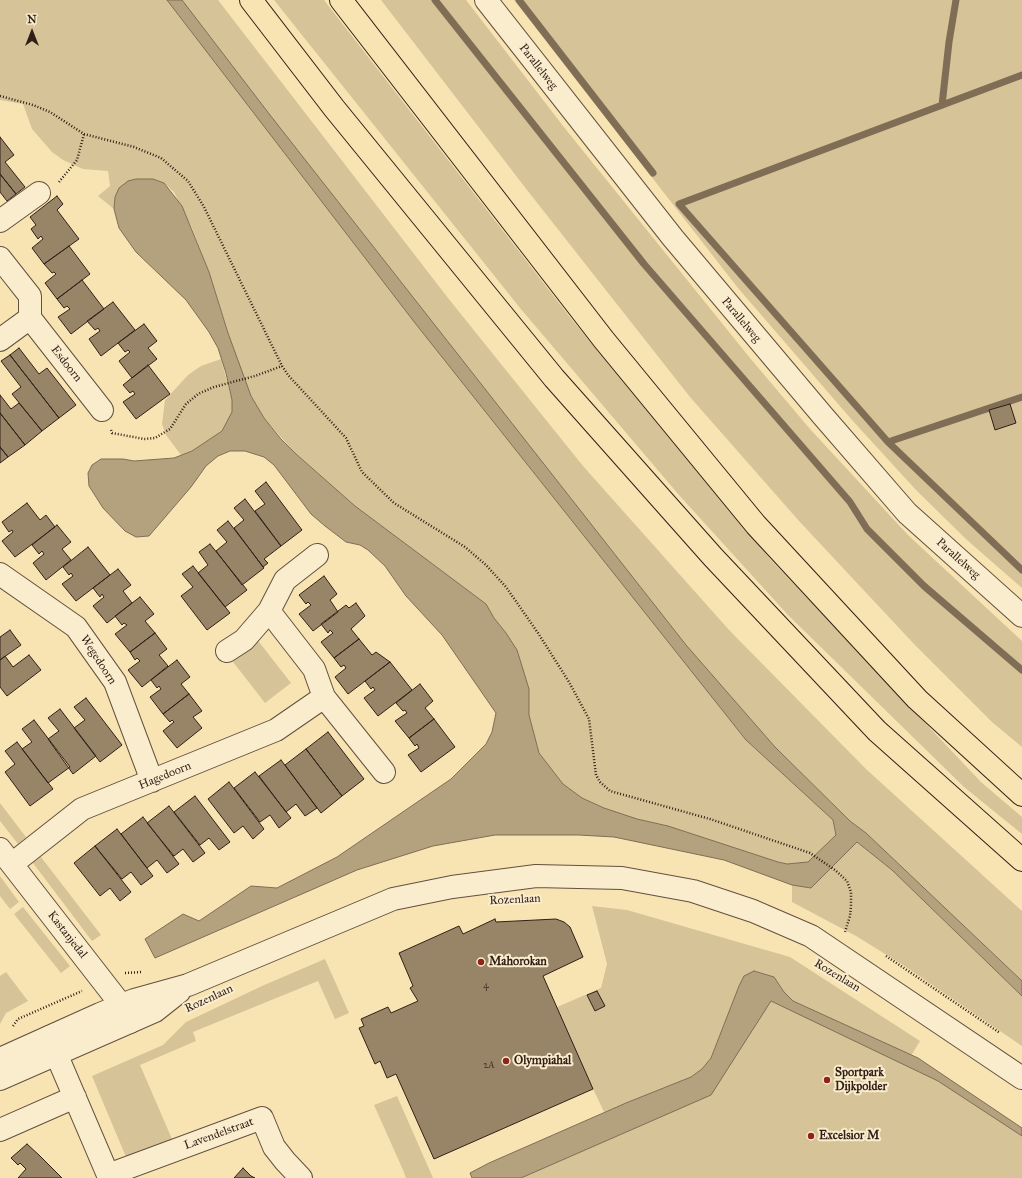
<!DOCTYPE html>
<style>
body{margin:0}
#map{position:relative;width:1022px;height:1178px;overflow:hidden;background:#f8e4b3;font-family:"IM FELL Great Primer",serif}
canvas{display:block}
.north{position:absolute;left:12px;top:12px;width:40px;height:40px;-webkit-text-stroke:3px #faedce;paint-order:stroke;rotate:0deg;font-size:11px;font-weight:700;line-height:16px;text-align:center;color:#311f17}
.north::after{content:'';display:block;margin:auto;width:14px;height:18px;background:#311f17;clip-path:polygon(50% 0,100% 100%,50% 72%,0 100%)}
</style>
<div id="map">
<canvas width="1022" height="1178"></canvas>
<div class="north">N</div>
</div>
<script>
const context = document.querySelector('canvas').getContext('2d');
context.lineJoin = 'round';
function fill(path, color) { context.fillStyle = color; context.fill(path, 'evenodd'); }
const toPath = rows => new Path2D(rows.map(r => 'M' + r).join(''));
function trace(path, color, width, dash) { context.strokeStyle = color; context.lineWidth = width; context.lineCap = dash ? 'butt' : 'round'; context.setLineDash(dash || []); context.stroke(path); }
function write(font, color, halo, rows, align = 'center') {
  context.font = font + ' "IM FELL Great Primer",serif'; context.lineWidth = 4; context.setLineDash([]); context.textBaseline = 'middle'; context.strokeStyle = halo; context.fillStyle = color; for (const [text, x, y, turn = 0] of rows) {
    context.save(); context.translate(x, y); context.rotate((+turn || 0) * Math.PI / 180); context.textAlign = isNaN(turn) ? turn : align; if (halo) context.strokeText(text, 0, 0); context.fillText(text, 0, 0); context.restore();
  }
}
const green = toPath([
 [0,0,167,0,415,323,746,740,833,820,836,835,823,848,808,862,787,864,778,862,668,826,637,819,604,808,582,798,563,784,539,753,529,715,529,689,506,633,494,618,486,604,355,506,296,454,264,418,251,396,240,369,209,272,192,228,174,192,164,183,153,179,136,179,115,197,114,209,98,196,110,186,108,171,83,169,63,160,52,152,32,129,23,104,0,100],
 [182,0,218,0,448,298,583,466,730,631,866,769,1022,911,1022,981,866,833,850,821,775,747,686,645,270,115],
 [274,0,324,0,573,321,771,560,981,782,1022,817,1022,834,964,787,788,615,679,495,520,308],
 [381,0,466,0,567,131,750,358,810,429,908,535,1022,641,1022,747,992,722,914,644,799,521,690,397,527,190],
 [514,0,1022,0,1022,588,967,540,916,490,852,420,738,288],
 [221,359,232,400,232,412,229,421,222,431,192,451,181,455,166,435,162,424,165,400,188,375,201,366],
 [256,638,291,683,265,703,230,658],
 [0,803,26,837,18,844,0,821],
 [857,842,892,870,1022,996,1022,1046,903,965,856,936,792,902,792,885,811,888],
 [41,857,101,935,92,941,33,863],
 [0,876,19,902,10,909,0,896],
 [592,906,627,910,790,957,920,1041,911,1056,793,1001,784,992,774,977,754,971,739,986,711,1058,702,1069,691,1077,604,1112,555,1008,601,988,607,964],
 [23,907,70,966,61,973,14,914],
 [325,959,349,1013,335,1019,318,981,193,1032,196,1041,140,1065,172,1139,126,1157,92,1076,163,1045,186,1022,262,986],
 [6,972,28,1001,6,1013,0,1024,0,976],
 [766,991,935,1074,1022,1132,1022,1178,486,1178,707,1085],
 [397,1096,433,1178,406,1178,403,1170,374,1105]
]);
const water = toPath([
 [167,0,182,0,270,115,686,645,775,747,850,821,866,833,1022,981,1022,996,892,870,857,842,811,888,792,885,724,860,614,837,579,835,495,835,433,846,357,870,155,958,145,939,183,914,199,921,251,886,277,888,337,857,451,779,486,744,492,732,496,713,442,635,406,596,385,566,368,550,360,545,346,542,325,526,311,514,274,465,264,457,245,451,230,451,218,456,206,466,191,487,149,536,136,537,125,531,103,508,89,486,88,473,92,465,101,459,123,459,134,461,174,458,192,451,222,431,232,412,232,400,226,373,218,348,209,332,186,300,136,252,119,228,114,209,115,197,119,188,128,181,136,179,153,179,164,183,182,206,209,272,228,333,251,396,264,418,281,439,296,454,355,506,486,604,494,618,506,633,517,650,529,689,529,715,539,753,563,784,582,798,604,808,637,819,668,826,778,862,787,864,808,862,836,835,833,820,746,740,415,323,167,0],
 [754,971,774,977,784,992,793,1001,918,1058,1022,1128,1022,1136,938,1081,771,1001,711,1095,521,1178,472,1178,470,1173,489,1163,626,1103,691,1077,702,1069,711,1058,739,986,744,976,754,971]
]);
const stream = toPath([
 [435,0,644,264,850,502,867,529,924,586,1022,670],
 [519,0,653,173],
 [1022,75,679,204,888,442,1022,397],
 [942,105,949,42,956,0],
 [888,442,1022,570]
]);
const building = toPath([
 [0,137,14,155,5,162,25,187,16,194,0,174,0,137],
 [0,174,16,194,7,201,0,192,0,174],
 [57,196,63,204,57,210,79,239,44,264,32,248,43,239,41,236,38,239,31,229,36,225,30,217,57,196],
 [69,246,90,274,57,299,45,283,56,274,54,272,52,273,44,264,69,246],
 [82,280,104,309,71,334,58,317,70,309,67,306,64,308,57,299,82,280],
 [113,302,135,330,101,356,89,339,100,331,98,328,95,330,87,321,113,302],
 [144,324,157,341,148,348,157,359,132,378,119,361,130,352,128,350,125,352,118,343,144,324],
 [19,348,39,374,47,368,76,405,59,418,10,355,19,348],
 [10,355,59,418,42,431,12,394,21,387,1,361,10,355],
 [148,365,170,394,136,419,123,402,135,394,133,391,130,393,123,385,148,365],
 [0,395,11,409,19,403,42,431,25,445,0,413,0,395],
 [1010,404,1016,423,995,430,989,410,1010,404],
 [0,413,25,445,8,457,0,447,0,413],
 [0,447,8,457,0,463,0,447],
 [266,482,302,530,281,546,255,511,265,504,255,491,266,482],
 [245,499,281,546,264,559,268,563,263,567,234,528,244,520,234,508,245,499],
 [27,503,40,520,46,515,55,527,15,557,2,541,13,532,12,530,9,532,2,522,27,503],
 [228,521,264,568,242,585,216,551,227,542,217,530,228,521],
 [57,525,71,542,62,549,71,560,46,580,33,563,44,554,42,551,39,554,32,545,57,525],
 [210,544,247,590,225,607,198,573,208,565,199,552,210,544],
 [88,547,110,575,76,601,62,584,73,576,71,573,69,575,63,567,88,547],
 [193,566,230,613,207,630,181,596,193,587,182,574,193,566],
 [118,569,131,585,123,591,132,603,107,623,93,606,104,597,102,594,100,597,93,588,118,569],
 [324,576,337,594,330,600,338,612,313,631,299,614,311,605,308,602,306,604,299,595,324,576],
 [140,597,154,614,145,621,155,633,130,652,115,634,127,625,124,623,122,625,115,616,140,597],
 [356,603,365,616,351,629,359,639,334,658,321,642,333,633,330,630,328,633,321,624,346,605,349,608,356,603],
 [10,630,21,645,0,660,0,637,10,630],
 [155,633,167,649,159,655,168,666,142,687,128,670,140,661,137,658,135,660,130,652,155,633],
 [359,639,372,655,376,652,390,662,348,694,335,677,346,668,344,665,341,667,334,658,359,639],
 [29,655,41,670,7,696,0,687,0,660,5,656,13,667,29,655],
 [177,660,190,677,181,684,189,694,163,714,150,697,161,689,159,686,157,688,151,680,177,660],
 [390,662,412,690,378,716,364,698,375,690,373,687,371,689,365,681,390,662],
 [420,684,433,701,425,708,434,719,409,738,395,721,407,713,405,710,403,711,396,703,420,684],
 [189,694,202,711,193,717,202,728,177,748,163,731,174,722,172,720,170,722,163,714,189,694],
 [86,698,122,745,100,762,74,728,85,720,74,707,86,698],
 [60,709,96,756,73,774,48,739,59,731,48,718,60,709],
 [434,719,455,747,421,772,408,755,419,748,417,744,415,746,409,738,434,719],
 [34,720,70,767,48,783,22,749,32,742,22,729,34,720],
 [328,732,364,779,342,796,306,749,328,732],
 [17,742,53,789,30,806,5,772,15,764,5,751,17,742],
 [306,749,342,796,321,813,285,765,306,749],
 [281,760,317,808,305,816,296,804,286,812,259,776,281,760],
 [255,772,291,818,279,828,270,815,260,822,234,788,255,772],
 [229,782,264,829,253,839,243,826,234,833,208,799,229,782],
 [195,796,230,842,219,850,209,838,200,845,174,812,195,796],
 [169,806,205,853,193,862,183,849,174,856,147,823,169,806],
 [143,817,179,864,167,873,157,860,147,868,121,834,143,817],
 [117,829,153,876,141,885,131,872,122,879,95,846,117,829],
 [95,846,131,892,120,901,110,888,100,896,74,863,95,846],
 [495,919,496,922,556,919,564,922,570,927,583,957,543,976,593,1089,434,1159,396,1074,387,1078,380,1061,375,1064,359,1028,364,1026,361,1019,388,1007,391,1013,418,1001,410,988,413,986,399,953,459,926,463,934,495,919],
 [597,991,605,1006,595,1011,587,995,597,991],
 [27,1144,40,1156,62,1178,18,1178,26,1169,20,1163,18,1165,11,1158,27,1144],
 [243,1168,251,1176,255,1178,234,1178,243,1168]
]);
const path = toPath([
 [0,96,33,105,50,112,84,134,134,147,161,158,188,181,204,207,282,366,288,375,346,438,362,472,394,503,465,547,486,565,506,587,538,633,569,682,589,719,596,775,600,782,610,791,710,819,810,853,835,870,847,881,851,892,851,906,850,916,845,932],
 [59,182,77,160,84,134],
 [111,430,112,433,144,439,155,438,170,429,186,404,198,394,214,387,255,376,282,366],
 [886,956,1000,1033],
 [125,973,142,972],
 [13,1026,18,1019,82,991]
]);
const minor = toPath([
 [486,0,673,238,823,416,907,513,1022,616],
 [0,221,39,193],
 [0,258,30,296,30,318,0,340],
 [30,318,102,410],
 [317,555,285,580,269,611,314,669,324,697,384,772],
 [0,574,76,627,115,682,152,781],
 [227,651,244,640,269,611],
 [0,849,122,1006,130,1022],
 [12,864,82,809,276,730,324,697],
 [49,1037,108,1175,262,1118,274,1147,285,1161,301,1178],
 [0,1130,75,1097]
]);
const tertiary = toPath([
 [0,1059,100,1014,134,1000,188,985,393,899,452,887,536,876,622,878,693,891,753,911,811,936,1022,1078],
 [0,1079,155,1011,179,992]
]);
const motorway = toPath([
 [251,0,334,108,554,378,713,557,877,731,1022,860],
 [341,0,604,340,756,525,917,699,1022,795]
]);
const markers = [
 [481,962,4,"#8f2418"],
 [506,1061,4,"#8f2418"],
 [827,1080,4,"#8f2418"],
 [811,1136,4,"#8f2418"]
];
const numberNames = [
 ["4",486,986],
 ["2A",489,1066]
];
const streetNames = [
 ["Parallelweg",538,67,52],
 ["Parallelweg",741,320,50],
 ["Esdoorn",66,364,52],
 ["Parallelweg",958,559,42],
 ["Wegedoorn",98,660,57],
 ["Hagedoorn",165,776,-22],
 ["Rozenlaan",515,900,-3],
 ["Kastanjedal",67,935,52],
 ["Rozenlaan",837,976,31],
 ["Rozenlaan",209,999,-25],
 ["Lavendelstraat",219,1134,-20]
];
const poiNames = [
 ["Mahorokan",489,962],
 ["Olympiahal",514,1061],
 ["Sportpark",835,1073],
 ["Dijkpolder",835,1087],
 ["Excelsior M",819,1136]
];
fill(green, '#d6c398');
fill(water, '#b4a17e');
trace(water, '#806d55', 1);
trace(stream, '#806d55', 7);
fill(building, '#988568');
trace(building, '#311f17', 1);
trace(minor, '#63503e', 24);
trace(tertiary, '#63503e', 24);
trace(motorway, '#311f17', 24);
trace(path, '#311f17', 2.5, [1, 2]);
trace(minor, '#faedce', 22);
trace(tertiary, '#faedce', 22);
trace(motorway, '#f8e4b3', 22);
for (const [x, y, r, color] of markers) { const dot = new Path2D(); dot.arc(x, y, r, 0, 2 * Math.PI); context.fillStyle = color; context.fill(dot); trace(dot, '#faedce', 1.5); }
write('10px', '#4b382b', null, numberNames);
write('12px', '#311f17', '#faedce', streetNames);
write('bold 12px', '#311f17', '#faedce', poiNames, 'left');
</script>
